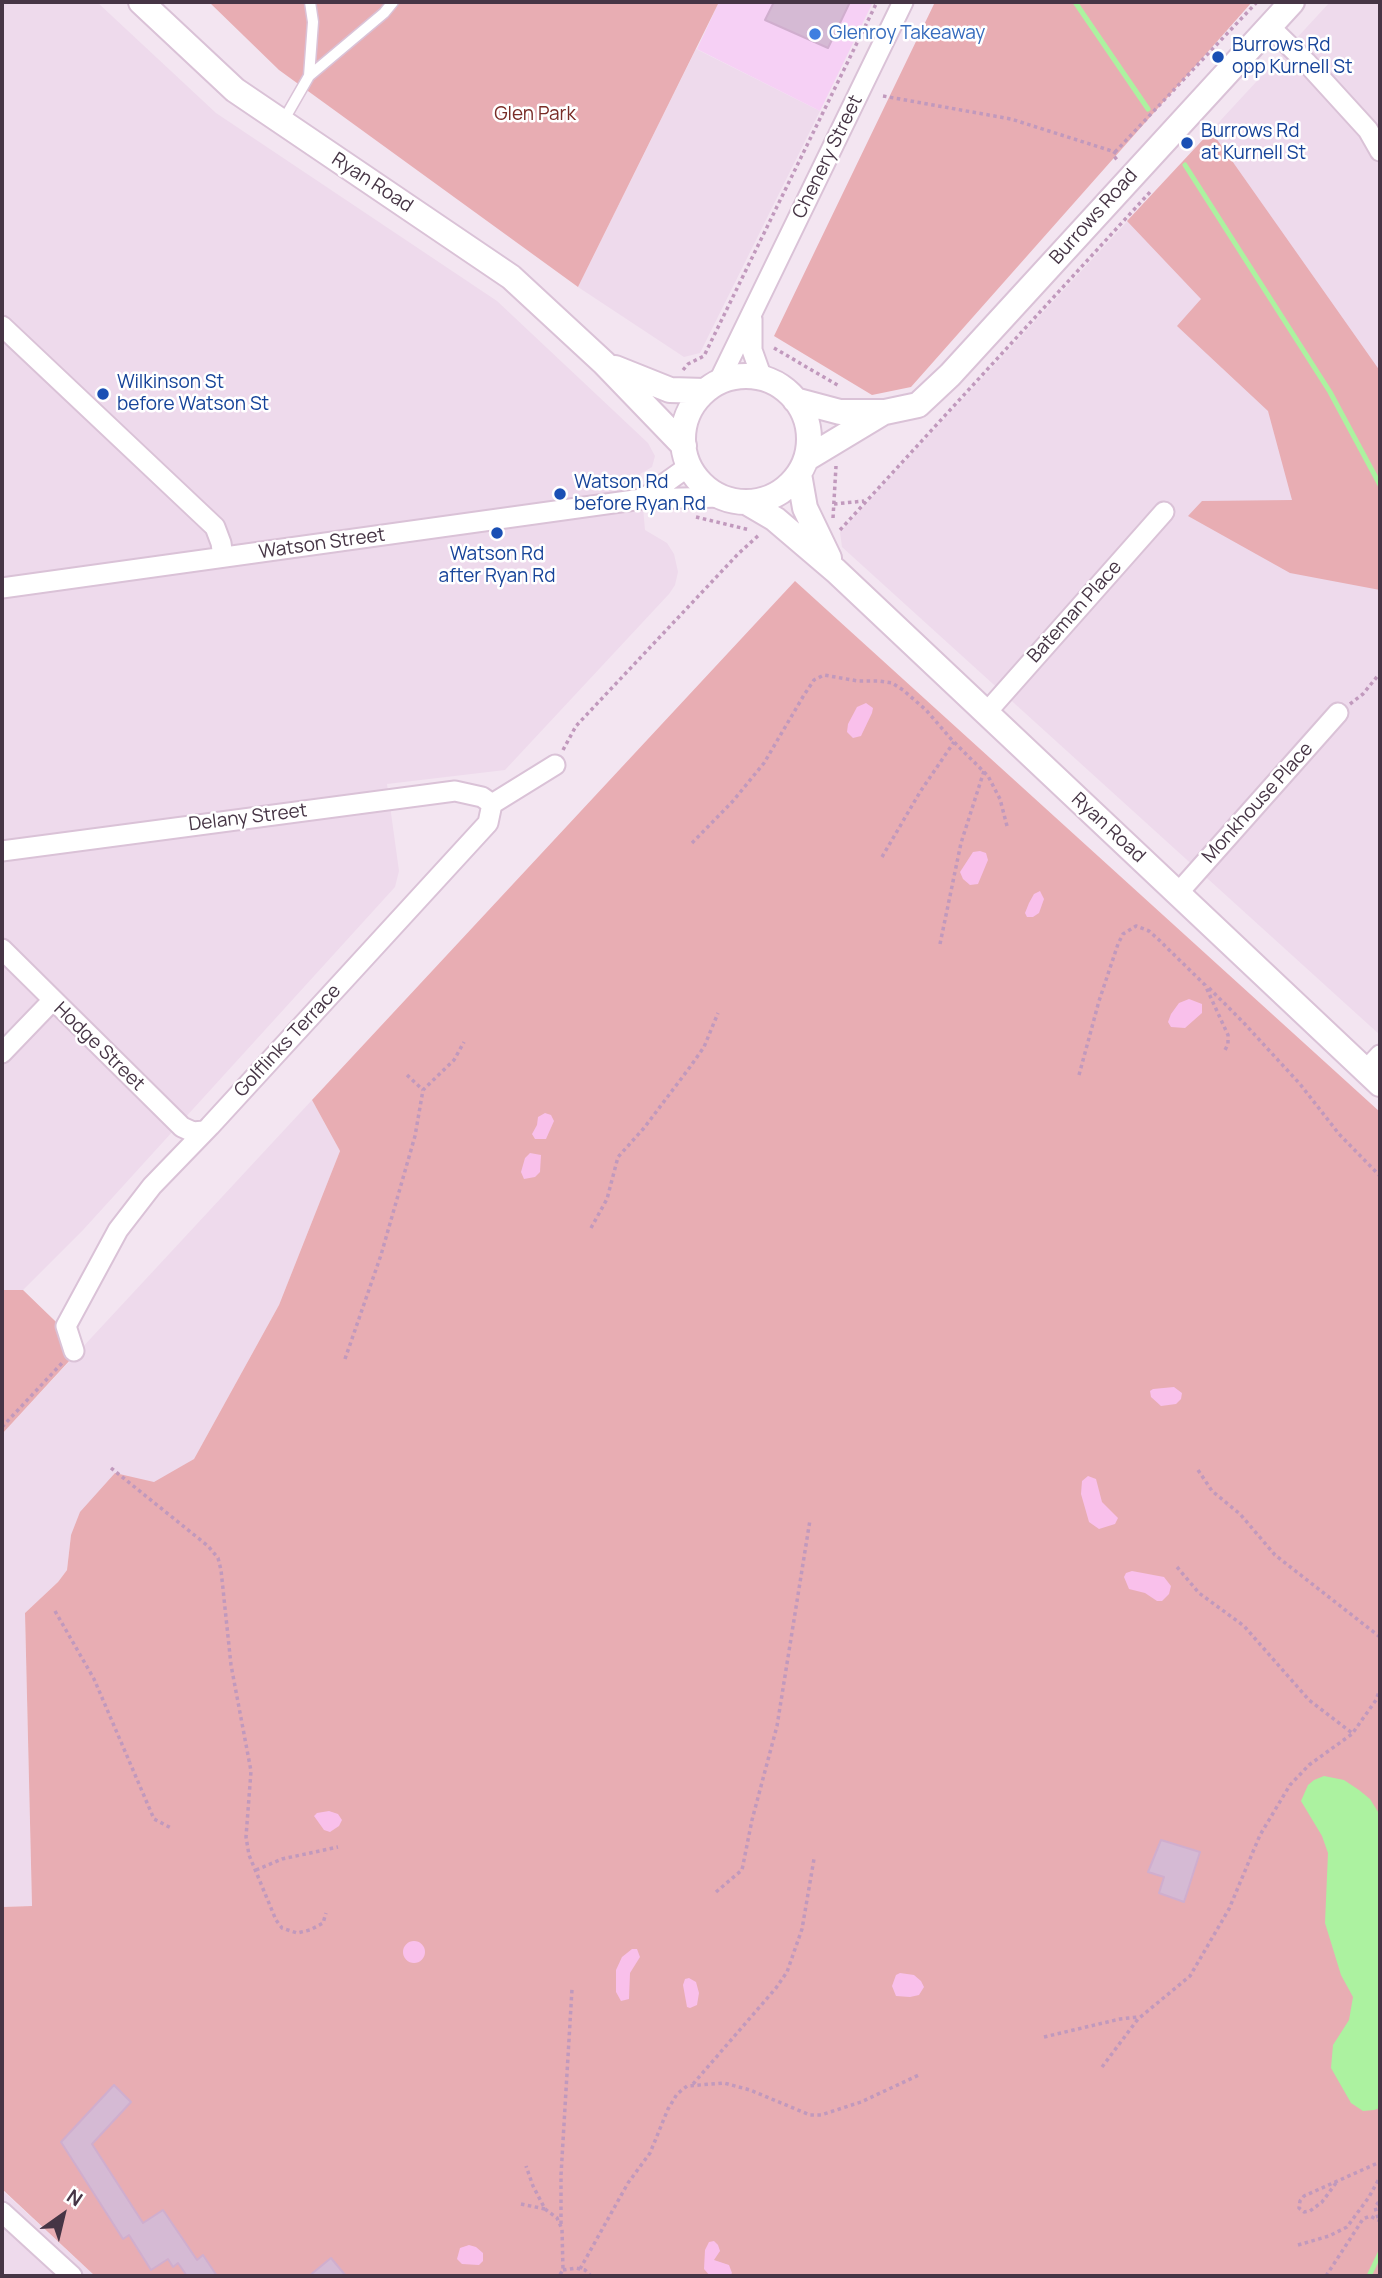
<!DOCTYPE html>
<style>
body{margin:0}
#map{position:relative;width:1382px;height:2278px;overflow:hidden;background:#f3e5f1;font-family:Manrope,sans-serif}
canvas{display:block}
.frame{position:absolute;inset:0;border:4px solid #463545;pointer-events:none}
.north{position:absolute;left:28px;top:2180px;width:70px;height:70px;-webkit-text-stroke:5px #fff;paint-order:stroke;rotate:34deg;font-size:19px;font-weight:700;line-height:28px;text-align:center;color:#463545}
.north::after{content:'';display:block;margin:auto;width:24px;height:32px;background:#463545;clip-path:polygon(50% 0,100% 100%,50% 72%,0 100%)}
</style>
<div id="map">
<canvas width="1382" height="2278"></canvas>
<div class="frame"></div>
<div class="north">N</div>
</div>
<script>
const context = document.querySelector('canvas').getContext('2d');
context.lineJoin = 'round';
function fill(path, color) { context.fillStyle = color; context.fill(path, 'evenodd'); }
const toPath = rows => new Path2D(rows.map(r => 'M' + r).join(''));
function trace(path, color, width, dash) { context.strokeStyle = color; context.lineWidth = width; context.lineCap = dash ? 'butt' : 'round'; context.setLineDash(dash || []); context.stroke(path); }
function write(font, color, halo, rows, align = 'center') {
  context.font = font + ' Manrope,sans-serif'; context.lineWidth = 5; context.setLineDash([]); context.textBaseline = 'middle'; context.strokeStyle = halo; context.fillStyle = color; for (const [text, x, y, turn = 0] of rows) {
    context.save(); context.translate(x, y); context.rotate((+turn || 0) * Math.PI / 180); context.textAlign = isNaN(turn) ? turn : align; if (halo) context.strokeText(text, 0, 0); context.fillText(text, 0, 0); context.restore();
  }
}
const residential = toPath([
 [2,2,97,2,216,113,497,301,648,443,655,456,652,467,640,474,645,530,667,543,674,554,678,572,675,585,669,594,505,770,387,784,399,871,395,887,83,1230,23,1290,2,1291],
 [1330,2,1380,2,1380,1035,842,547,840,532],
 [696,49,820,111,700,353,684,357,578,287],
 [312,1100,340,1151,279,1305,194,1459,71,1535,67,1570,58,1582,25,1613,32,1906,2,1907,2,1434],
 [2,2189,2,2190,95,2276,2,2276]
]);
const commercial = toPath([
 [719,2,873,2,820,111,697,49]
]);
const green = toPath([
 [209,2,719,2,578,287,279,70],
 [935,2,1252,2,911,387,872,395,774,336],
 [1211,131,1380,371,1380,590,1290,573,1188,516,1202,501,1292,500,1268,411,1177,326,1201,299,1127,221],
 [795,581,1380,1112,1380,2276,95,2276,2,2189,2,1907,32,1906,25,1613,58,1582,67,1570,71,1535,80,1512,115,1473,154,1482,194,1459,279,1305,340,1151,312,1100],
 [2,1290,23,1290,82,1347,2,1434]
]);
const sand = toPath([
 [866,703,873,708,872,713,861,736,853,738,847,732,848,724,857,707],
 [980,851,986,853,988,860,978,884,970,885,963,879,960,872,973,852],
 [1040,891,1044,899,1039,913,1033,917,1027,917,1025,913,1029,903,1034,894],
 [1189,999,1202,1004,1202,1013,1185,1028,1171,1027,1168,1022,1171,1014,1179,1003],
 [545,1113,551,1115,554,1121,546,1139,535,1139,532,1134,537,1125,538,1117],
 [530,1153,541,1155,540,1172,535,1177,524,1179,521,1172,525,1158],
 [1174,1387,1182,1393,1181,1399,1176,1404,1161,1406,1151,1397,1150,1391,1153,1389],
 [1088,1476,1096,1479,1102,1502,1118,1518,1115,1524,1099,1529,1089,1522,1081,1494,1082,1481],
 [1132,1571,1164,1577,1171,1586,1169,1594,1162,1601,1157,1601,1145,1593,1129,1589,1124,1577,1126,1573],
 [329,1811,338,1814,342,1820,339,1826,330,1832,324,1830,314,1816,317,1813],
 '403 1952a11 11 0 1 1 22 0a11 11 0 1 1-22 0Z',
 [632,1949,637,1949,640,1957,630,1973,629,1999,621,2001,616,1992,616,1970,622,1957],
 [900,1973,914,1975,921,1981,924,1987,919,1995,910,1997,896,1996,892,1986,896,1975],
 [689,1978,696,1982,699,1993,697,2005,690,2008,687,2007,683,1985,685,1979],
 [714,2241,718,2245,720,2251,714,2260,729,2265,732,2273,730,2276,710,2276,704,2269,705,2250,709,2242],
 [469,2245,476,2247,483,2253,483,2261,479,2265,462,2264,457,2259,460,2248]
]);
const water = toPath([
 [1324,1776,1344,1780,1359,1790,1370,1799,1380,1815,1380,2108,1374,2110,1363,2111,1351,2103,1331,2068,1333,2045,1349,2020,1353,1997,1341,1975,1325,1923,1328,1853,1322,1836,1301,1801,1308,1785,1314,1780]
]);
const stream = toPath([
 [1075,2,1148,109],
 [1185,165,1330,392,1380,485],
 [1369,2276,1380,2253]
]);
const building = toPath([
 [774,2,850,2,828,48,765,20,774,2],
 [1161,1840,1200,1852,1184,1902,1159,1893,1164,1877,1148,1872,1161,1840],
 [114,2085,131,2102,92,2144,143,2223,163,2210,197,2260,203,2255,217,2276,187,2276,178,2263,173,2267,168,2259,151,2270,129,2235,123,2239,61,2142,114,2085],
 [331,2258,346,2276,309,2276,331,2258]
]);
const path = toPath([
 [883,96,1011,119,1115,152,1113,155,1118,161],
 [1115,152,1257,2],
 [774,348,839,386],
 [683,370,688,364,704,356,877,2],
 [834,504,864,501],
 [696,517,750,530],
 [833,518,836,466],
 [840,530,1151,191],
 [1350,704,1363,694,1380,673],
 [563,750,576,726,738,554,760,534],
 [692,843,733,801,764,763,804,695,814,680,824,675,858,681,879,681,892,683,903,690,926,710,952,740,988,776,1000,799,1007,826],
 [882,857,920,792,954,742],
 [940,944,961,843,984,771],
 [1209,988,1243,1022,1300,1084,1339,1134,1380,1176],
 [407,1075,423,1090],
 [1079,1075,1099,1001,1118,944,1123,934,1136,926,1149,931,1158,939,1205,985,1228,1035,1228,1044,1225,1050],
 [591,1228,607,1199,618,1157,644,1128,690,1067,704,1047,718,1013],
 [345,1359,381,1255,415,1136,423,1090,454,1060,464,1042],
 [2,1427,63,1362],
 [111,1468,208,1546,218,1558,221,1570,231,1665,251,1771,246,1837,249,1855,276,1920,282,1928,297,1933,310,1930,323,1923,326,1913],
 [1198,1470,1212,1491,1240,1514,1275,1555,1380,1637],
 [1177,1567,1199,1593,1244,1626,1309,1700,1352,1733],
 [55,1611,94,1679,154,1819,171,1828],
 [256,1870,282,1859,338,1847],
 [716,1892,742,1870,752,1820,777,1726,810,1520],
 [1044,2037,1120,2019,1138,2017],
 [1102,2067,1138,2019,1190,1976,1229,1909,1260,1835,1290,1785,1309,1765,1352,1734,1376,1700,1380,1689],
 [693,2084,776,1988,787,1972,802,1929,814,1859],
 [1336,2183,1322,2202,1310,2211,1304,2212,1299,2208,1300,2201,1304,2196,1380,2162],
 [521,2204,545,2209,533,2186,526,2166],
 [545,2209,557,2218,562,2229,563,2270,559,2276],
 [1378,2218,1375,2207,1380,2200],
 [561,2224,561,2175,572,1989],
 [1298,2245,1329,2236,1347,2227,1369,2197,1380,2177],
 [580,2269,628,2183,650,2153,668,2109,677,2094,687,2086,724,2083,750,2090,810,2115,821,2115,861,2102,921,2074],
 [563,2270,576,2268,585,2270,591,2276],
 [1326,2276,1363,2219,1370,2216,1380,2221]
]);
const service = toPath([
 [309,76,384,13,393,2],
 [282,123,309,76,313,22,310,2]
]);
const minor = toPath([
 [1269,26,1306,62,1368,130,1380,151],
 [752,319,752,350,762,378],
 [2,326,215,527,221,543,223,557],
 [718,383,903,2],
 [643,499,689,466],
 [2,588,642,499,722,497],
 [986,713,1164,512],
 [2,851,455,791,482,797,492,804],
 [1178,893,1338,713],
 [2,949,182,1127,193,1132,204,1131],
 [2,1053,52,1001],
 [1366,1070,1380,1055],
 [74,1351,66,1326,118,1230,152,1186,210,1126,488,823,492,804,555,765],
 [2,2212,72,2276]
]);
const tertiary = toPath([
 [141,2,235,90,511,277,604,363,684,446],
 [615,368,670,390,705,391],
 '683 439a63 63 0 1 1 126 0a63 63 0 1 1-126 0Z',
 [795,400,840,412,885,412,918,405,950,375,1292,2],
 [806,459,884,412],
 [799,474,805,508,829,558],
 [746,502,775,519,836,571,1380,1084]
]);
const markers = [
 [815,34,7,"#3f7fe0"],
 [1218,57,7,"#1a4fb4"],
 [1187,143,7,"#1a4fb4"],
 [103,394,7,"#1a4fb4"],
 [560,494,7,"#1a4fb4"],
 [497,533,7,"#1a4fb4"]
];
const shopNames = [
 ["Glenroy Takeaway",829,34]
];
const transitNames = [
 ["Burrows Rd",1232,46],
 ["opp Kurnell St",1232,68],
 ["Burrows Rd",1201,132],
 ["at Kurnell St",1201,154],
 ["Wilkinson St",117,383],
 ["before Watson St",117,405],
 ["Watson Rd",574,483],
 ["before Ryan Rd",574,505],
 ["Watson Rd",497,555,"center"],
 ["after Ryan Rd",497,577,"center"]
];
const parkNames = [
 ["Glen Park",535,115]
];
const streetNames = [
 ["Chenery Street",828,157,-64],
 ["Ryan Road",372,183,33],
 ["Burrows Road",1094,217,-48],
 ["Watson Street",322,544,-8],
 ["Bateman Place",1075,612,-48],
 ["Monkhouse Place",1258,803,-48],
 ["Delany Street",248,818,-7],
 ["Ryan Road",1108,828,43],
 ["Golflinks Terrace",288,1041,-47],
 ["Hodge Street",99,1047,44]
];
fill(residential, '#eedaec');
fill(commercial, '#f6d0f5');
fill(green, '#e8adb3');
fill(sand, '#f9c0eb');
fill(water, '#acf2a0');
trace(stream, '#acf2a0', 5);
fill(building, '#d5bad4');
trace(building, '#d0aece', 2);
trace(service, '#dac2d7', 13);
trace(minor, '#dac2d7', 23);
trace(tertiary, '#dac2d7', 28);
trace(path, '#c199bd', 3.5, [3.5, 3.5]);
trace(service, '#fff', 10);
trace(minor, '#fff', 19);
trace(tertiary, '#fff', 24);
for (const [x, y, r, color] of markers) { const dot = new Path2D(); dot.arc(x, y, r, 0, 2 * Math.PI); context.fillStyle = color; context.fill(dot); trace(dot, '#fff', 2.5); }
write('19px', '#366cbe', '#fff', shopNames, 'left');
write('19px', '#164399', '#fff', transitNames, 'left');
write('19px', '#792c27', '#fff', parkNames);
write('19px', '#463545', '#fff', streetNames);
</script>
